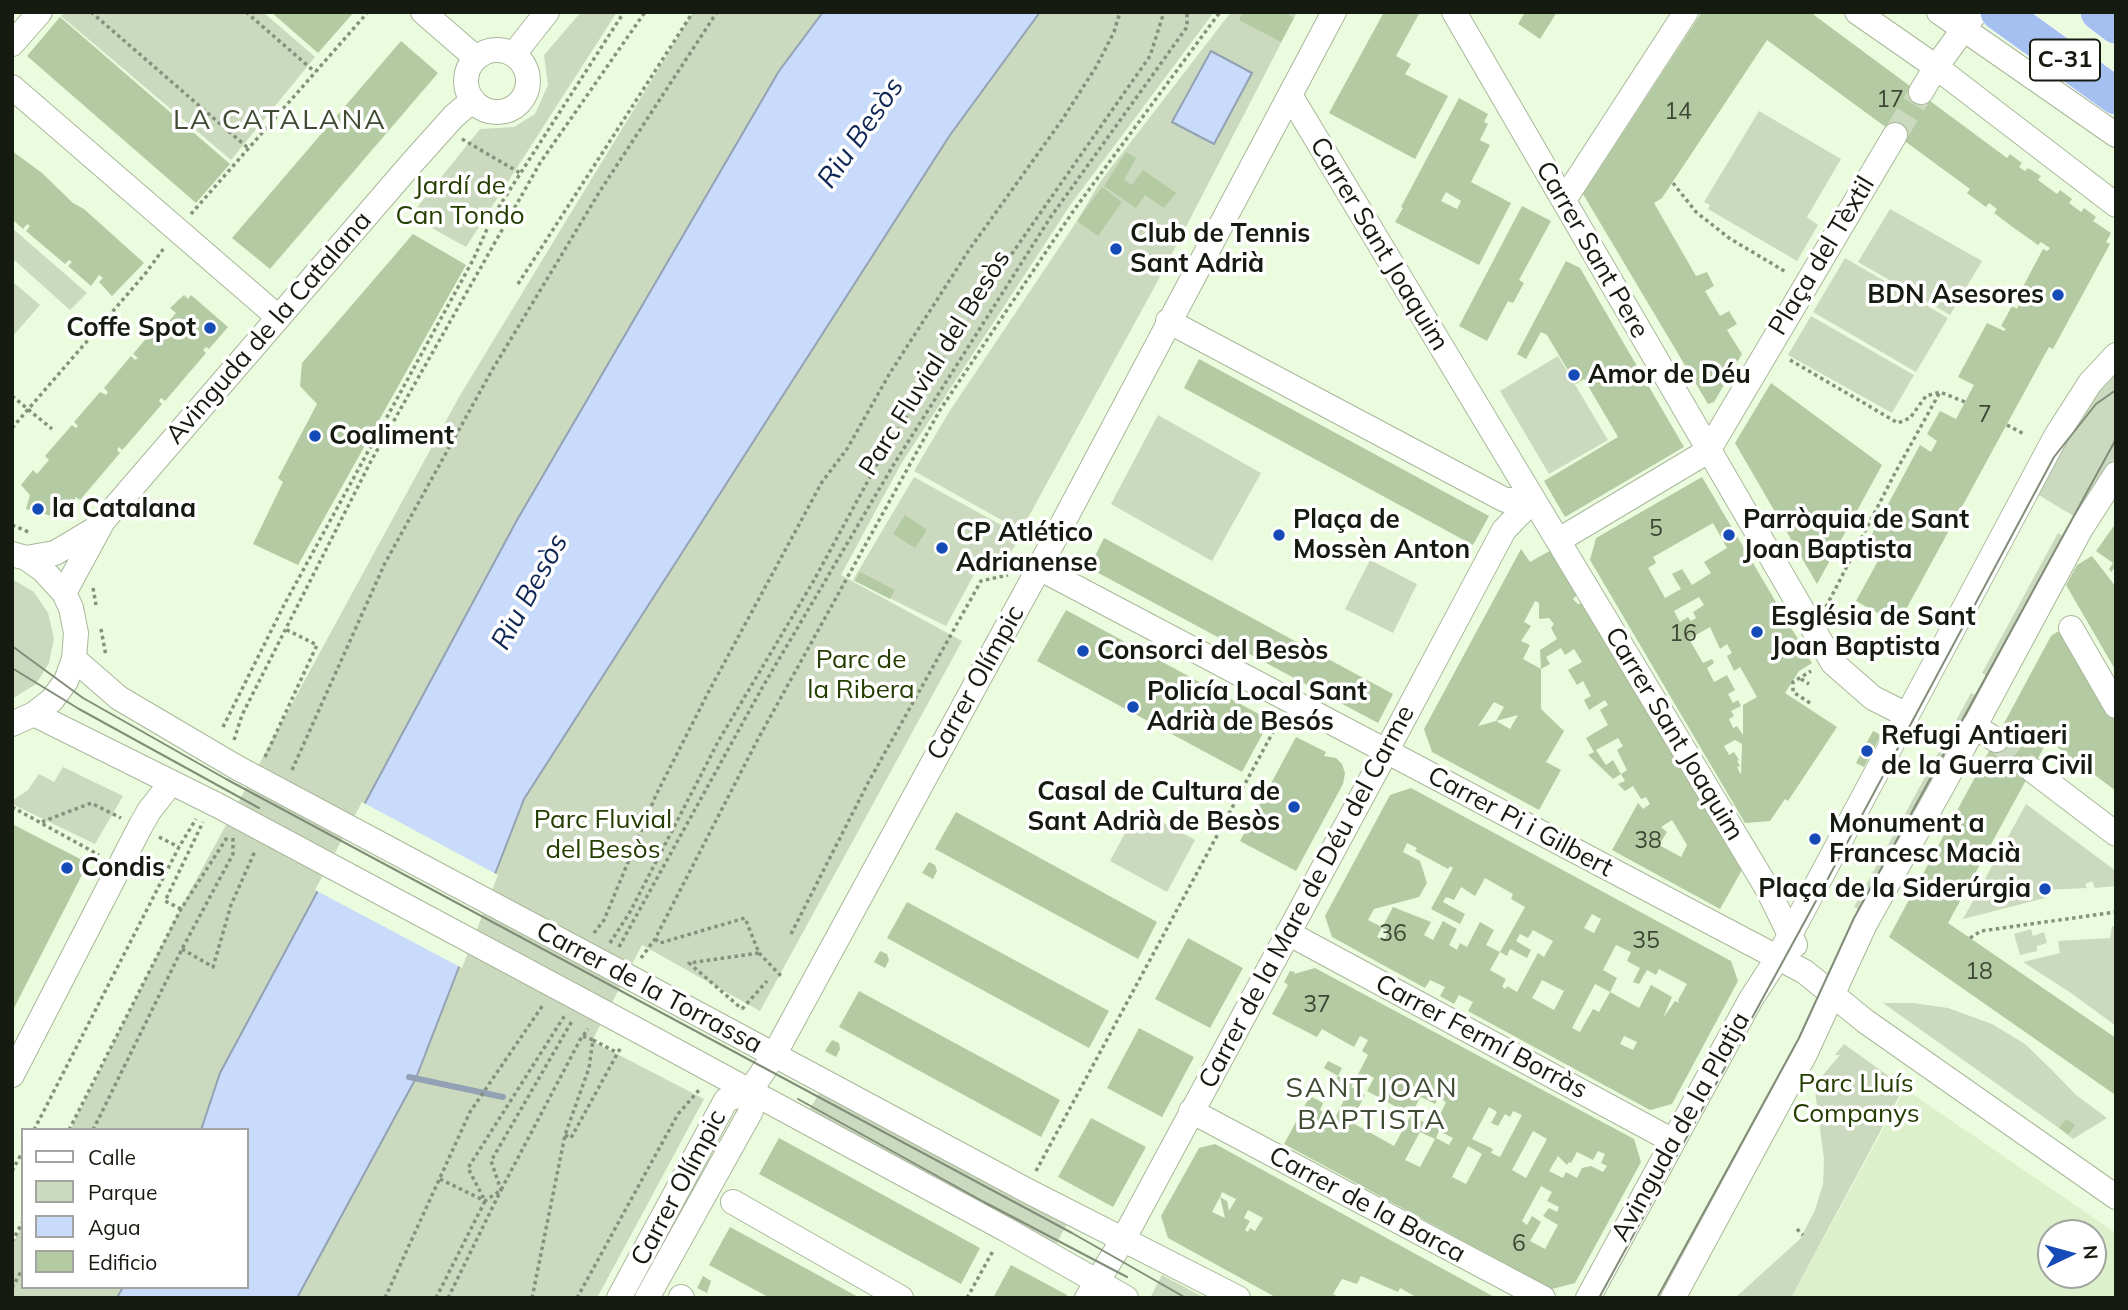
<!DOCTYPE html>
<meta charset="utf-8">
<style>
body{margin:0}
#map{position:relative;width:2128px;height:1310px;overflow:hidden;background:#ebfbdd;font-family:Mulish,sans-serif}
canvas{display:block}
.frame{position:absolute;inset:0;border:14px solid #161b11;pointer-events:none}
.legend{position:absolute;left:21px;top:1128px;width:228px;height:161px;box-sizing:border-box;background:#fff;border:2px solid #a2a4a0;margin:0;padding:9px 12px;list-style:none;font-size:21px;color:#161b11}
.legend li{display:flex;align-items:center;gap:14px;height:35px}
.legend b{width:35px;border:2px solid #a2a4a0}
.north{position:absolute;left:2037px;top:1219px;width:70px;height:70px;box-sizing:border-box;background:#fff;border:2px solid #a2a4a0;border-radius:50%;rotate:85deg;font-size:19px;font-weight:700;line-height:28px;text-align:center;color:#161b11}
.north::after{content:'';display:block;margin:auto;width:24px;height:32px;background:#144bb7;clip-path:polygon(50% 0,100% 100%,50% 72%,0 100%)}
</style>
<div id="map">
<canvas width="2128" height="1310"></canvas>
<div class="frame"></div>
<ul class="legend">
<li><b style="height:9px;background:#fff"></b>Calle</li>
<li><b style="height:19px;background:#cbdabf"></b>Parque</li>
<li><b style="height:19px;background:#c9dbfa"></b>Agua</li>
<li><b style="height:19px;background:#b4caa2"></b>Edificio</li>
</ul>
<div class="north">N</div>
</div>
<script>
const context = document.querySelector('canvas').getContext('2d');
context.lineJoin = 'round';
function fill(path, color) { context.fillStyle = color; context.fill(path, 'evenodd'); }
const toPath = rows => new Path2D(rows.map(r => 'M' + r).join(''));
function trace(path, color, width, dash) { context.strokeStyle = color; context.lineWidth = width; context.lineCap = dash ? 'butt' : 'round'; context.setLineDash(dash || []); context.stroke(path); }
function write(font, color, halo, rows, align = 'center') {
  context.font = font + ' Mulish,sans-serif'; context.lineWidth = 7; context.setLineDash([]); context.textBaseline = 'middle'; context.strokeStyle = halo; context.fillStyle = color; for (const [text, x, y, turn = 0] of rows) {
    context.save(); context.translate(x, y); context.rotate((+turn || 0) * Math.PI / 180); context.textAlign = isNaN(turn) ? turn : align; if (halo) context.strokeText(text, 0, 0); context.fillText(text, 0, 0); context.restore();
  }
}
const built = toPath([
 [1905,1089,2116,1233,2116,1298,1791,1298],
 [2051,1233,2093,1233,2093,1275,2051,1275]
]);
const green = toPath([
 [65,12,263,12,315,57,231,160,61,16],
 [581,12,617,12,466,247,410,216,480,129,514,127,535,114,548,85,544,55],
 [693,12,823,12,517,520,220,1073,201,1130,70,1130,184,902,459,397],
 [1040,12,1214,12,1071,204,901,464,841,575,962,641,760,1011,642,945,592,1041,704,1099,597,1298,297,1298,416,1078,524,799,950,135],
 [1231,12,1297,12,1160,277,1024,525,1023,532,914,471,949,412,1077,221,1100,182],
 [1759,111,1841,159,1807,217,1818,225,1797,261,1708,209,1710,205,1704,202],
 [1890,209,1982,261,1950,315,1858,262],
 [12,228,87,293,70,310,12,258],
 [1845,258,1948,318,1916,372,1813,312],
 [12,281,40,305,12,337],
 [1811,316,1914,375,1892,413,1788,355],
 [1558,356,1608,440,1549,474,1500,391],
 [2116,368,2116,456,2077,518,2032,491,2068,426],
 [1158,415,1261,473,1212,561,1111,504],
 [914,477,1021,536,1000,569,982,560,946,626,853,580],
 [2058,533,2066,538,1990,678,1982,673],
 [1370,560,1417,584,1393,633,1345,609],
 [12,579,34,592,48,613,54,638,49,663,36,684,12,699],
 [1971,693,1980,698,1864,912,1854,907],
 [63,767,123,796,95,844,12,804,12,801,28,790,39,774,54,782],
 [2026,804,2116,871,2116,886,2095,888,2092,881,2085,884,2087,888,2044,890,2045,898,1963,919],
 [1138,809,1195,840,1167,892,1110,861],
 [2112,926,2116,927,2116,1026,2071,993,2023,962,2060,953,2058,941,2110,938],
 [2031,929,2033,936,2044,932,2047,943,2037,946,2037,951,2020,955,2014,934],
 [1883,1003,1913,1003,1948,1008,1992,1024,2025,1044,2052,1070,2076,1095,2107,1118,2073,1139,2068,1135,2074,1125,2066,1119,2059,1128],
 [1844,1044,1904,1087,1791,1298,1735,1298,1800,1239,1815,1210,1823,1184,1824,1159,1815,1091,1821,1085,1816,1083,1840,1055,1835,1055],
 [821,1090,1067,1224,1054,1248,807,1114],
 [23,1224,23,1287,123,1287,117,1298,12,1298,12,1245],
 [1162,1275,1205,1298,1150,1298]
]);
const water = toPath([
 [823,12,1040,12,950,135,524,799,416,1078,297,1298,117,1298,123,1287,247,1287,247,1130,201,1130,220,1073,517,520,779,71,823,12],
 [1211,51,1252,73,1214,144,1172,122,1211,51]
]);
const pier = toPath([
 [362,802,498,875,462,968,315,890]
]);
const stream = toPath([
 [409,1077,503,1097]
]);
const building = toPath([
 [271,12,354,12,318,53],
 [1243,12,1284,12,1294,18,1281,42,1239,20],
 [1384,12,1420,12,1396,56,1411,64,1405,74,1448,96,1415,159,1329,113],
 [1522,12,1557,12,1540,39,1518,24,1524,14],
 [1702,12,1810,12,2007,158,2010,154,2022,163,2019,167,2025,171,2028,168,2041,176,2038,180,2057,194,2060,190,2072,199,2069,203,2081,212,2084,208,2096,217,2093,221,2111,233,2106,242,2110,244,2053,349,2049,347,1898,624,1856,601,1879,559,1865,547,1920,445,1931,452,1937,441,1927,434,1940,411,1956,419,1974,385,1958,377,1987,323,2004,331,2006,329,2001,326,2012,306,2017,309,2022,298,2018,296,2043,249,2047,251,2050,248,2041,242,2038,245,2014,228,1994,213,1997,209,1989,203,1986,207,1967,193,1970,189,1767,40,1662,198,1654,203,1696,276,1707,272,1714,286,1705,291,1720,316,1729,311,1737,324,1727,330,1742,354,1714,402,1708,404,1583,194],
 [60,17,230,164,196,203,27,56],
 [401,41,438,73,270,269,232,238],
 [1459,98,1488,114,1484,122,1488,124,1480,140,1490,145,1471,182,1511,203,1479,265,1395,222,1403,208,1401,207],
 [1446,192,1461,201,1457,209,1441,201],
 [12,151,42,173,73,203,84,209,144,263,112,296,99,282,103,278,99,275,91,286,68,266,72,262,69,260,65,264,26,231,30,226,27,224,23,229,12,219],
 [1126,152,1136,158,1124,180,1132,185,1143,170,1176,193,1164,208,1145,195,1136,208,1104,186],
 [1102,187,1122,202,1098,236,1077,221],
 [1522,206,1551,221,1519,280,1524,283,1513,303,1508,301,1487,341,1459,326],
 [413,234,466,265,298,565,253,544,283,482,278,478,317,404,300,386,302,363],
 [1566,261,1580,268,1684,447,1565,517,1544,481,1618,437,1584,379,1576,384,1547,335,1541,332,1526,359,1517,354],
 [184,295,188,299,191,295,228,327,209,349,206,347,203,350,206,353,165,401,161,398,159,401,162,404,125,447,122,450,119,447,117,450,120,453,80,500,76,497,74,500,77,503,63,519,26,509,30,495,21,485,33,470,37,474,49,460,45,456,72,425,76,428,78,426,74,422,100,392,106,395,108,392,104,388,131,356,135,360,138,358,133,354,160,322,165,326,176,313,170,308],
 [1199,359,1489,516,1473,545,1184,388],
 [1771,383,1882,465,1817,584,1735,443],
 [1702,477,1812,663,1799,671,1785,693,1837,727,1788,801,1785,799,1770,821,1745,823,1590,560,1596,538],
 [1713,523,1727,548,1704,562,1711,573,1692,585,1682,569,1672,574,1681,589,1665,598,1648,568,1656,563,1653,557],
 [1699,597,1704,605,1693,612,1696,618,1691,621,1688,617,1680,622,1674,611],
 [1710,627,1720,649,1727,644,1732,653,1727,656,1734,671,1740,667,1757,697,1743,705,1743,735,1737,726,1733,728,1729,719,1734,716,1731,711,1741,706,1738,700,1733,703,1728,694,1735,690,1727,675,1714,682,1707,668,1714,663,1712,659,1703,663,1689,639],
 [1735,740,1742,744,1741,775,1737,767,1740,766,1737,761,1739,760,1734,752,1729,755,1724,746],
 [905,515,927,530,915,548,893,534],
 [2116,523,2116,566,2111,572,2109,569,2113,563,2096,551],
 [1104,538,1393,694,1378,723,1089,568],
 [1521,549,1530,562,1553,549,1579,593,1573,599,1578,604,1585,603,1742,870,1720,909,1612,850,1638,803,1643,809,1650,804,1646,797,1641,799,1633,786,1625,791,1618,784,1625,781,1621,774,1627,770,1617,750,1623,746,1618,738,1596,750,1606,765,1613,760,1621,774,1613,779,1588,755,1594,752,1586,738,1608,725,1600,710,1608,705,1605,700,1589,710,1584,700,1591,696,1583,681,1577,685,1568,670,1582,662,1574,649,1565,655,1561,648,1546,657,1550,664,1541,669,1540,650,1557,639,1551,628,1554,624,1549,618,1539,619,1539,603,1535,601,1524,622,1531,626,1521,641,1530,645,1523,659,1541,669,1541,709,1564,731,1546,762,1561,770,1539,810,1432,752,1424,729],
 [1494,702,1504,707,1496,721,1518,715,1510,729,1496,721,1478,726],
 [1672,820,1687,845,1681,857,1659,845,1667,832,1661,827],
 [2092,556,2116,587,2116,671,2066,585,2077,565],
 [860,572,895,590,890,599,855,581],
 [1066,610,1270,720,1242,772,1037,661],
 [2057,632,2065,634,2116,721,2116,791,2048,740,1948,923,2116,1038,2114,1094,1889,937,2051,636],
 [1873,731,1881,735,1864,767,1856,763],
 [1296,737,1326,752,1324,756,1336,758,1342,764,1345,773,1343,784,1296,871,1240,841],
 [1411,788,1731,961,1738,981,1672,1104,1650,1110,1468,1011,1473,1002,1459,995,1454,1004,1440,996,1445,987,1430,980,1425,988,1332,937,1325,916,1390,795],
 [1407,843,1417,848,1415,851,1448,869,1450,866,1453,868,1431,909,1460,924,1465,914,1443,902,1446,897,1454,900,1461,887,1475,896,1485,878,1513,894,1511,899,1525,907,1500,952,1507,956,1510,949,1527,958,1531,950,1516,941,1520,934,1528,938,1533,930,1553,941,1544,957,1538,953,1517,992,1507,986,1506,989,1502,987,1506,979,1490,970,1500,952,1486,945,1494,930,1480,922,1467,947,1460,943,1457,950,1449,945,1457,929,1443,921,1433,940,1424,935,1431,922,1393,907,1382,928,1389,931,1384,940,1377,937,1382,927,1368,920,1374,909,1419,897,1427,883,1420,861,1403,852],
 [1592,914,1601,919,1594,933,1584,928],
 [1616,945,1631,952,1627,961,1640,968,1633,982,1639,984,1647,970,1656,975,1659,969,1687,984,1678,1000,1679,1003,1675,1001,1663,1018,1672,997,1651,985,1639,1008,1610,992,1599,1012,1593,1009,1580,1032,1572,1028,1595,984,1610,992,1617,978,1603,970],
 [1542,980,1564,991,1554,1010,1532,998],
 [1624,1036,1637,1042,1633,1050,1620,1044],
 [956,812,1157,922,1138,959,935,849],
 [12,824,88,863,12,1012],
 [929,862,935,865,937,871,933,879,922,873],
 [907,902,1109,1011,1089,1048,887,938],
 [1188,938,1243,968,1210,1028,1155,999],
 [880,951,887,954,889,960,885,968,874,962],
 [1315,968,1634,1139,1641,1162,1575,1283,1552,1289,1284,1144,1310,1096,1323,1103,1320,1110,1335,1118,1347,1094,1332,1086,1338,1076,1353,1084,1368,1055,1362,1051,1368,1040,1360,1036,1354,1047,1322,1029,1317,1037,1272,1014,1288,985,1284,982,1290,971,1295,972,1294,974],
 [1367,1074,1374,1078,1367,1091,1411,1115,1421,1096,1416,1093,1412,1099,1404,1094,1409,1084,1424,1092,1421,1097,1435,1104,1438,1098,1446,1102,1434,1128,1411,1115,1394,1146,1351,1122,1365,1095,1351,1087,1353,1084,1361,1088],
 [1489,1107,1497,1112,1491,1123,1498,1126,1505,1114,1510,1117,1513,1111,1522,1115,1500,1157,1491,1153,1493,1149,1472,1139],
 [1439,1131,1453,1138,1449,1145,1436,1138],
 [1533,1131,1547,1139,1526,1178,1512,1170],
 [1420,1132,1435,1139,1420,1167,1405,1160],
 [1468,1146,1482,1154,1466,1184,1452,1177],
 [1598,1151,1605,1154,1601,1163,1607,1166,1603,1172,1591,1166,1582,1168,1577,1178,1566,1172,1563,1178,1549,1171,1558,1156,1567,1165,1569,1162,1571,1163,1577,1152,1593,1160],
 [1541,1186,1552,1192,1547,1201,1559,1207,1557,1212,1549,1208,1543,1216,1558,1225,1545,1249,1530,1241,1541,1222,1532,1216,1527,1225,1522,1221],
 [859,991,1060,1100,1041,1137,839,1027],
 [1139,1028,1194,1057,1162,1117,1107,1088],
 [832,1040,839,1043,840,1049,836,1057,825,1051],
 [1328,1061,1342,1068,1338,1076,1324,1068],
 [1091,1118,1146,1147,1113,1207,1058,1177],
 [2066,1119,2075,1125,2068,1135,2059,1128],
 [779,1138,980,1248,961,1284,759,1174],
 [1215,1144,1228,1151,1496,1298,1418,1298,1400,1288,1398,1292,1361,1276,1357,1284,1342,1279,1333,1294,1340,1298,1277,1298,1246,1281,1168,1238,1161,1216,1199,1148],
 [1222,1192,1236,1199,1229,1211,1227,1201,1220,1197,1225,1218,1212,1212,1220,1197],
 [1248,1210,1263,1218,1255,1231,1250,1228,1248,1232,1245,1230,1250,1221,1244,1218],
 [730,1227,860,1298,770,1298,709,1265],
 [1011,1265,1067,1295,1065,1298,993,1298],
 [703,1276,711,1281,707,1293,697,1288]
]);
const minorTunnel = toPath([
 [1895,135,1921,92],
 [1996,740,2032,770]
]);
const path = toPath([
 [91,12,248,148],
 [246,12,315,72],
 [462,139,520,173],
 [1673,183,1696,212,1729,238,1786,272],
 [191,214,368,12],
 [518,284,693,12],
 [1790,360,1898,423,1910,418,1926,396,1940,392,1965,402],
 [12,396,52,429],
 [2007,425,2024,434],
 [12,428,145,274,164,248],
 [12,525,31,533],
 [93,588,96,605],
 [1826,607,1895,473,1940,392],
 [101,629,106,656],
 [1801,679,1809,684],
 [1810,703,1793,692,1793,682,1811,671],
 [223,727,284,605,473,260,493,216,624,12],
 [234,740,242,715,371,461,540,163,645,12],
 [265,757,317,645,285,629],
 [292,770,385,563,491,372,600,191,717,12],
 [12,807,99,855],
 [42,822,91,803,121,818],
 [159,837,179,847],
 [181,909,165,901,203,822],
 [594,933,604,920,656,795,709,691,822,482,847,449,890,373,969,250,1062,120,1096,67,1114,32,1120,12],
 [791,934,869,781,981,581,1008,575],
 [1970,938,1981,931,2116,912],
 [655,939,660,943,745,918,759,953,689,963,742,1009],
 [610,943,630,912,719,740,813,582,883,453,997,275,1150,56,1164,12],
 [619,947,762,688,894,464,1050,218,1187,27,1187,12],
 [182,949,213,967,231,905,255,851],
 [759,953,781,976],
 [641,958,655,939,758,739,940,410,1074,210,1220,12],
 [742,1009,767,981],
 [593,1040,618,1053],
 [34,1130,179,847,196,819],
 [69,1130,181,909,228,836],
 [93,1130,182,949,233,854,233,838],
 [565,1135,571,1138,621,1047],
 [12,1171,23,1151],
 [1036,1171,1280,719],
 [440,1179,485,1201,501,1190,580,1040,588,1029],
 [1797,1229,1803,1235],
 [12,1242,23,1221],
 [12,1288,23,1268],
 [385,1298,470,1112,543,1005],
 [436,1298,485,1201,468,1168,565,1015],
 [448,1298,501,1190,491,1161,572,1021],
 [532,1298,565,1135,589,1068,593,1040,583,1036],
 [577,1298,678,1114,700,1089],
 [967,1298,994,1249]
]);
const minor = toPath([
 [423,12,476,58],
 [1454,12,1833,663,1873,698,1907,715],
 [1857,12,1936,67,2116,205],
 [1939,12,2116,135],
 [12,44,40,12],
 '466 81a31 31 0 1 1 62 0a31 31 0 1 1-62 0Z',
 [514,54,547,12],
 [12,87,278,317],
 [1921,92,1936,67,1976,12],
 [1290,95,1767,888,1795,945],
 [1564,200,1686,12],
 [1168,321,1505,500,1533,500],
 [1559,540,1708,451,1895,135],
 [12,554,26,558,43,570,64,593,71,608,76,633,74,659,66,681,52,700,34,714,12,724],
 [26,558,55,553,97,528],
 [1039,568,1805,972,1865,1021,2116,1197],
 [64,593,103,521,411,164,454,116,473,100],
 [2071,628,2116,706],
 [74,659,119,698,236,767],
 [34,714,217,805],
 [1974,726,1996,740],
 [2032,770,2116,834],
 [1288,933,1673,1141],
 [644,985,1026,1190,1238,1298],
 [624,1023,1005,1229,1126,1298],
 [12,1075,140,827,149,811,171,783],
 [1191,1111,1543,1298],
 [733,1202,901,1298],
 [681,1297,682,1298],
 [619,1298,726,1100,750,1091,774,1055,1039,568,1334,12],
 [647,1298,751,1111,750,1091],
 [1087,1298,1124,1238,1387,750,1504,530,1533,500],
 [1588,1298,1751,999,1777,959,2056,436,2090,383,2116,355],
 [1673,1298,1805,1054,1865,924,1943,785,2080,530,2116,474]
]);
const highway = toPath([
 [1999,12,2116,96],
 [2099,12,2116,25]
]);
const tram = toPath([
 [12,646,83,698,226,779,1072,1233,1186,1298],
 [12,668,79,709,259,808],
 [798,1099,984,1202,1127,1277],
 [1599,1298,1817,899,2054,457,2096,404,2116,390],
 [1657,1298,1799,1038,1854,918,2116,439]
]);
const minorBridge = toPath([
 [236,767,644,985],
 [217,805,624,1023]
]);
const markers = [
 [1116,249,7,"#144bb7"],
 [2058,295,7,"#144bb7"],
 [210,328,7,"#144bb7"],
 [1574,375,7,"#144bb7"],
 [315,436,7,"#144bb7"],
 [38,509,7,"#144bb7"],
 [1279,535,7,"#144bb7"],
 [1729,535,7,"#144bb7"],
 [942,548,7,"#144bb7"],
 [1757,632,7,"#144bb7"],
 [1083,651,7,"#144bb7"],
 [1133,707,7,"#144bb7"],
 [1867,751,7,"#144bb7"],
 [1294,807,7,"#144bb7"],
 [1815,839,7,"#144bb7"],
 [67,868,7,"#144bb7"],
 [2045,889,7,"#144bb7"]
];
const numberNames = [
 ["17",1890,100],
 ["14",1678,112],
 ["7",1985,415],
 ["5",1656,529],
 ["16",1683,634],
 ["38",1648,841],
 ["36",1393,934],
 ["35",1646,941],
 ["18",1979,972],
 ["37",1317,1005],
 ["6",1519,1244]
];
const shields = [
 [2065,60,70]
];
const shieldNames = [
 ["C-31",2065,60]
];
const parkNames = [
 ["Jardí de",460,186],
 ["Can Tondo",460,216],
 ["Parc de",861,660],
 ["la Ribera",861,690],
 ["Parc Fluvial",603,820],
 ["del Besòs",603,850],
 ["Parc Lluís",1856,1084],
 ["Companys",1856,1114]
];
const poiNames = [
 ["Club de Tennis",1130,234],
 ["Sant Adrià",1130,264],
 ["BDN Asesores",2044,295,"right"],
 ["Coffe Spot",196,328,"right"],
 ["Amor de Déu",1588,375],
 ["Coaliment",329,436],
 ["la Catalana",52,509],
 ["Plaça de",1293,520],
 ["Mossèn Anton",1293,550],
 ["Parròquia de Sant",1743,520],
 ["Joan Baptista",1743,550],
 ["CP Atlético",956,533],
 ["Adrianense",956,563],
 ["Església de Sant",1771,617],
 ["Joan Baptista",1771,647],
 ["Consorci del Besòs",1097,651],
 ["Policía Local Sant",1147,692],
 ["Adrià de Besós",1147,722],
 ["Refugi Antiaeri",1881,736],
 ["de la Guerra Civil",1881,766],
 ["Casal de Cultura de",1280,792,"right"],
 ["Sant Adrià de Besòs",1280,822,"right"],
 ["Monument a",1829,824],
 ["Francesc Macià",1829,854],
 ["Condis",81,868],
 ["Plaça de la Siderúrgia",2031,889,"right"]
];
const streetNames = [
 ["Carrer Sant Joaquim",1379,244,59],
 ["Carrer Sant Pere",1592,250,60],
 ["Plaça del Tèxtil",1822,256,-59],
 ["Avinguda de la Catalana",269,328,-49],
 ["Parc Fluvial del Besòs",935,363,-58],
 ["Carrer Olímpic",976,683,-61],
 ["Carrer Sant Joaquim",1674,734,59],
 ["Carrer Pi i Gilbert",1520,822,28],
 ["Carrer de la Mare de Déu del Carme",1307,897,-62],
 ["Carrer de la Torrassa",649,988,28],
 ["Carrer Fermí Borràs",1481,1037,28],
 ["Avinguda de la Platja",1681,1127,-61],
 ["Carrer Olímpic",679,1188,-62],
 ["Carrer de la Barca",1367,1205,28]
];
const neighbourhoodNames = [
 ["LA CATALANA",280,121],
 ["SANT JOAN",1372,1089],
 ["BAPTISTA",1372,1121]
];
const waterNames = [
 ["Riu Besòs",861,133,-55],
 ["Riu Besòs",530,592,-61]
];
fill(built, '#ddf0cc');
fill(green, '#cbdabf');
fill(water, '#c9dbfa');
trace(water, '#93a1b4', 2);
fill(pier, '#ebfbdd');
trace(stream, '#93a1b4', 6);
fill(building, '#b4caa2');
trace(minorTunnel, '#cbd9be', 24, [24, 12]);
trace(minor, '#a9b89c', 26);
trace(highway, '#fff', 38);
trace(path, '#86917d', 3.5, [3.5, 3.5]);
trace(minor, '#fff', 24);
trace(highway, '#a5c0f0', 37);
trace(tram, '#828d79', 2);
trace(minorBridge, '#a9b89c', 26, []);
trace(minorBridge, '#fff', 24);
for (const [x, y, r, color] of markers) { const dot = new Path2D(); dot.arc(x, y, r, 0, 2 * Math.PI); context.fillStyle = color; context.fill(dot); trace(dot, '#fff', 2.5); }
write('23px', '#3e4735', null, numberNames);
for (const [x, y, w] of shields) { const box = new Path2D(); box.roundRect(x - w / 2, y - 20.5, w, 41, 5); context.fillStyle = '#fff'; context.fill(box); trace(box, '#161b11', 2); }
write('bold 24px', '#161b11', null, shieldNames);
write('26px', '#243e00', '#fff', parkNames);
write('bold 26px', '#161b11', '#fff', poiNames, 'left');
write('26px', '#161b11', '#fff', streetNames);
context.letterSpacing = '2px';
write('28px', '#3f4b33', '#fff', neighbourhoodNames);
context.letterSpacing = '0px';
write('italic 28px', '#0f2755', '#fff', waterNames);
</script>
